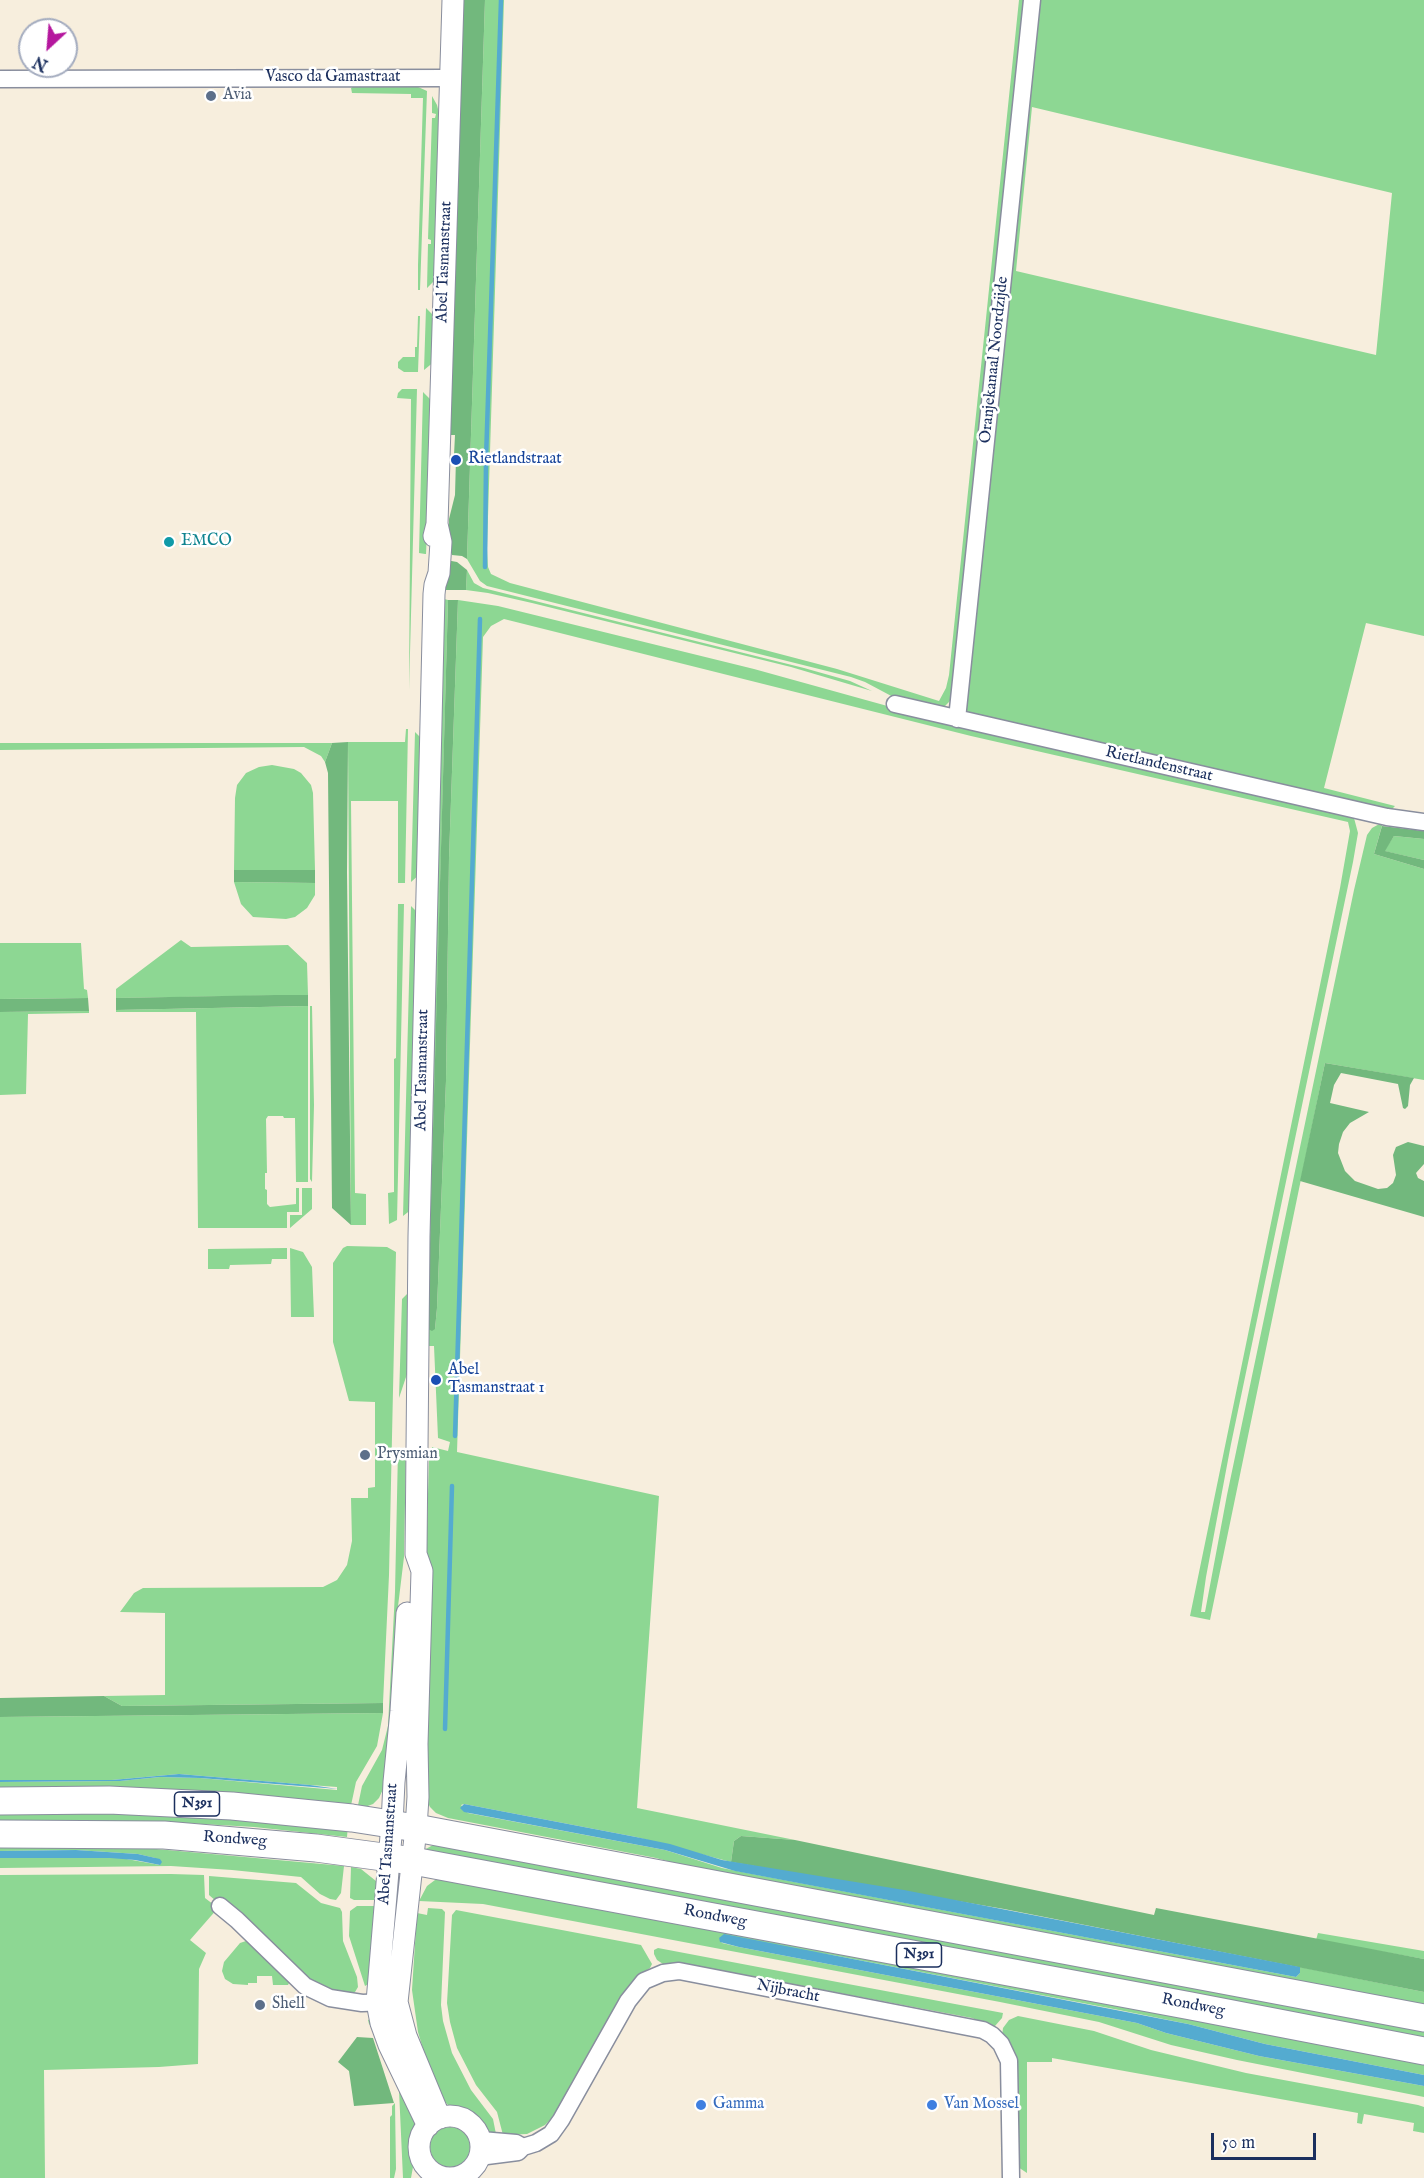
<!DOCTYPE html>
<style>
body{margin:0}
#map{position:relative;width:1424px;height:2178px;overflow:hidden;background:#f7eedd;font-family:"IM FELL English",serif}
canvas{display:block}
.north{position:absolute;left:18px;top:18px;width:60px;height:60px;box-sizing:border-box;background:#fff;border:2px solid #a4acbf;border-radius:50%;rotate:206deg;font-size:16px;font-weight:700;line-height:24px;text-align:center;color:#1b2f5e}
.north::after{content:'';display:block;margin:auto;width:21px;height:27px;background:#b5179e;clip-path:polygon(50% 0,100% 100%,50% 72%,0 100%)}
.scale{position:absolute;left:1211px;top:2133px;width:105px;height:27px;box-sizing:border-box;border:3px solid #1b2f5e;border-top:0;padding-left:8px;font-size:18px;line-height:21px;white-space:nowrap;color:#1b2f5e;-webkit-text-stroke:4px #fff;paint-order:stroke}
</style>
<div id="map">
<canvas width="1424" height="2178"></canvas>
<div class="north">N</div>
<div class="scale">50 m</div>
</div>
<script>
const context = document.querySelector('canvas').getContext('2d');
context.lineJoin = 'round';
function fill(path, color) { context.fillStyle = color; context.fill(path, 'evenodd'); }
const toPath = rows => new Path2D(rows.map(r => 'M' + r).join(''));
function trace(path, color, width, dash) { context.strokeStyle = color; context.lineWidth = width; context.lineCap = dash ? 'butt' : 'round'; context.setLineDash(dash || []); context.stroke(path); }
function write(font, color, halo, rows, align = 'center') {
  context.font = font + ' "IM FELL English",serif'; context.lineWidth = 5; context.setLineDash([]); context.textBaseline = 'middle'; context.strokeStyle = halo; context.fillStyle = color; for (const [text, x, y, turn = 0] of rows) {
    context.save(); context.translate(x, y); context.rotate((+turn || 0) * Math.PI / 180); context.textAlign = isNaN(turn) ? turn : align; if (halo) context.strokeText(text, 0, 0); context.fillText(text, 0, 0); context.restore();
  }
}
const green = toPath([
 [485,0,504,0,487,549,488,567,491,574,510,583,837,669,939,701,946,688,949,675,1019,0,1028,0,953,698,945,706,941,708,897,699,865,682,851,677,487,586,480,581,467,559],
 [1035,0,1424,0,1424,636,1366,623,1324,788,1395,806,1389,812,971,716,967,711,964,702],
 [1032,107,1392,193,1376,355,1016,271],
 [356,85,416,86,427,91,420,290,418,290,418,265,423,98,411,98,411,94,352,93,351,88],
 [432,96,437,105,440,117,437,278,427,288,428,244,431,244,431,240,428,239,432,118,435,118,436,114,432,113],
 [426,308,436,318,435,361,424,370],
 [418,316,420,316,418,372,404,372,398,368,398,362,403,357,415,357,415,347,417,347],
 [402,389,417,389,409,690,411,399,397,398,398,393],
 [423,392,433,402,426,554,425,554,419,553],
 [467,570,474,583,483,588,804,668,850,681,872,691,791,667,532,603,488,593,466,590],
 [444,599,448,600,428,1329,435,1329,437,1308,446,1081,449,858,458,600,498,606,754,669,909,712,1349,814,1354,818,1358,833,1353,862,1231,1444,1206,1577,1201,1612,1205,1612,1227,1495,1354,890,1367,835,1372,828,1383,822,1374,854,1424,869,1424,1080,1325,1063,1210,1620,1190,1616,1340,888,1350,831,1348,822,971,736,504,619,491,626,483,637,457,1452,659,1496,637,1808,795,1840,741,1836,734,1841,731,1862,636,1837,464,1804,461,1805,468,1813,665,1850,722,1868,747,1873,1296,1977,1300,1973,1300,1967,1424,1992,1424,2004,1329,1992,722,1876,656,1858,448,1818,436,1813,430,1807,426,1799,424,1628,429,1460,432,1447,448,1451,450,1442,438,1438,434,1346,425,1346],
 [406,729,408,729,405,883,398,883,398,801,351,801,355,1193,366,1194,366,1225,351,1225,348,742,405,742],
 [415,732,423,740,420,874,411,882],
 [0,743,332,743,325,762,321,756,304,747,0,750],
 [272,765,294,769,301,773,311,785,313,793,315,870,234,870,235,798,237,785,246,773,259,767],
 [1394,836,1424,839,1424,860,1384,851],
 [234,882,315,883,315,895,307,908,295,917,286,919,253,917,241,904],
 [398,904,404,904,397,1220,389,1224,388,1193,394,1192,394,1059,396,1058],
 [411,906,419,914,412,1209,403,1216],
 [181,940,191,947,288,945,307,963,308,995,116,998,116,989],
 [0,943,81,943,84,989,87,990,88,998,0,999],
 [308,1006,308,1182,296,1182,295,1118,284,1118,283,1116,268,1116,266,1119,267,1173,265,1173,265,1189,267,1190,267,1204,270,1207,296,1204,296,1188,299,1188,299,1212,287,1212,287,1228,198,1228,196,1012,116,1012,116,1010],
 [310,1006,312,1006,314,1105,312,1182,310,1179],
 [89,1011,89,1013,28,1014,26,1094,0,1095,0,1012],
 [302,1188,312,1188,312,1209,290,1228,290,1215,302,1215],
 [347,1246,387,1247,396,1252,389,1575,383,1703,122,1706,104,1696,165,1695,165,1613,120,1612,134,1593,143,1588,323,1587,337,1580,347,1565,352,1541,351,1498,368,1498,368,1488,375,1487,375,1402,349,1401,333,1342,333,1263,343,1248],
 [287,1248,287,1259,272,1259,271,1264,230,1265,229,1269,208,1269,208,1249],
 [290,1248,303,1252,312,1267,314,1317,291,1317],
 [408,1293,408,1371,399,1398,402,1299],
 [398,1450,406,1450,404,1557,395,1631,392,1716,384,1787,379,1798,373,1804,357,1810,362,1786,382,1750,388,1726,395,1592],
 [383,1713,377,1746,356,1782,350,1810,0,1792,0,1782,120,1781,160,1777,200,1778,337,1790,337,1787,310,1785,179,1774,112,1780,0,1780,0,1717],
 [76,1808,348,1825,347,1837,254,1827,167,1822,0,1827,0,1809],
 [0,1843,90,1843,344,1866,341,1893,336,1900,330,1899,320,1894,301,1877,232,1870,171,1866,0,1868,0,1858,121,1858,160,1865,155,1858,138,1854,76,1850,0,1851],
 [433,1845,1424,2026,1424,2043,424,1850],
 [351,1867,361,1869,376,1881,381,1900,354,1900,350,1898],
 [171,1874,204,1875,205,1898,218,1908,190,1940,206,1953,199,1969,198,2064,159,2067,44,2070,45,2178,0,2178,0,1875],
 [209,1876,296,1883,321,1903,340,1908,342,1912,343,1941,357,1977,358,1987,355,1992,339,1992,318,1984,299,1973,209,1895],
 [444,1876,1424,2059,1424,2075,1265,2044,1188,2024,1119,2010,832,1955,719,1938,722,1943,739,1947,1137,2023,1166,2033,1259,2056,1424,2086,1424,2097,1237,2060,1171,2045,1099,2022,1000,2002,483,1904,419,1901,427,1886,435,1880],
 [357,1906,382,1906,370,1983,365,1986,349,1936,350,1911],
 [428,1908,442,1909,445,1912,441,2005,443,2021,452,2053,471,2090,493,2119,496,2134,486,2130,471,2115,449,2106,444,2101,426,2059,418,2032,412,1990,417,1913,427,1915],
 [456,1910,641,1945,652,1964,650,1968,638,1976,624,1994,552,2118,545,2125,527,2134,503,2135,497,2112,476,2085,457,2048,450,2022,447,2003,452,1915],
 [1318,1933,1424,1951,1424,1959,1316,1940],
 [246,1941,253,1944,289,1983,288,1985,273,1985,272,1976,257,1976,257,1983,248,1983,248,1985,233,1984,225,1979,222,1971,224,1962,240,1943],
 [658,1948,832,1981,1003,2013,1002,2018,995,2026,991,2026,972,2018,680,1963,663,1964,657,1960,654,1954,654,1950],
 [1018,2016,1094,2031,1151,2050,1246,2073,1418,2105,1424,2107,1424,2133,1413,2131,1414,2123,1364,2114,1362,2124,1357,2123,1358,2113,1052,2058,1052,2062,1027,2062,1027,2173,1018,2167,1018,2074,1016,2062,1002,2036,1003,2028,1009,2020],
 [370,2019,378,2025,391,2060,418,2116,418,2123,412,2144,413,2167,411,2178,403,2178,399,2090,380,2037,369,2024,368,2020],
 [395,2103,396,2169,394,2178,390,2178,390,2117,392,2115,392,2106],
 '430 2147a20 20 0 1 1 40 0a20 20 0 1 1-40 0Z'
]);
const forest = toPath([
 [462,0,485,0,467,559,462,556,452,555,449,548,449,519,455,495,456,458,454,455,455,435,448,435],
 [446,560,457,562,467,570,466,590,445,590],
 [448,600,458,600,449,858,446,1081,437,1308,435,1329,432,1331,428,1329,431,1201],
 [348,742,347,872,351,1225,332,1208,328,773,325,762,332,743],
 [1382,826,1424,831,1424,839,1394,836,1385,851,1424,860,1424,869,1374,854],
 [234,870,315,870,315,883,234,882],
 [275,995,308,995,308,1006,116,1010,116,998],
 [88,998,89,1011,0,1012,0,999],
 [1325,1063,1414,1078,1410,1085,1408,1106,1405,1109,1403,1108,1398,1084,1341,1073,1334,1085,1330,1103,1369,1112,1350,1123,1343,1132,1339,1144,1338,1153,1345,1171,1355,1181,1378,1189,1387,1188,1393,1183,1396,1175,1393,1155,1396,1147,1408,1142,1424,1146,1424,1164,1416,1173,1418,1178,1424,1181,1424,1217,1300,1181],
 [104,1696,122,1706,383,1703,383,1713,0,1717,0,1698],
 [741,1836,795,1840,1154,1915,1156,1908,1424,1959,1424,1992,1004,1909,731,1862,734,1841],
 [357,2037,373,2038,394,2103,354,2106,349,2071,338,2062]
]);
const water = toPath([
 [179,1774,310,1785,338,1789,200,1778,160,1777,120,1781,0,1782,0,1780,112,1780],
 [464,1804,636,1837,670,1844,722,1860,904,1890,1300,1967,1300,1973,1296,1977,735,1871,665,1850,464,1812,460,1808],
 [76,1850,138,1854,160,1859,162,1862,160,1865,135,1860,110,1858,0,1858,0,1851],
 [724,1934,1188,2024,1265,2044,1424,2075,1424,2086,1259,2056,1166,2033,1137,2023,739,1947,720,1942,719,1938]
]);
const stream = toPath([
 [485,567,486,459,501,0],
 [455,1436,480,619],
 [445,1729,452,1486]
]);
const minor = toPath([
 [0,79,450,78],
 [895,704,1387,817,1424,822],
 [957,719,1032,0],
 [220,1906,237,1920,305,1986,330,1998,362,2003,388,2002],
 [481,2140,516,2143,523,2147],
 [479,2157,518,2152,523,2147,536,2143,551,2134,561,2120,628,2001,644,1981,663,1973,679,1971,983,2030,992,2035,1001,2044,1009,2061,1011,2178]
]);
const tertiary = toPath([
 [437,524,441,542,439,573,435,585,434,594,419,1236,416,1554,422,1571,417,1744,418,1797,416,1828,397,2002,406,2036,440,2118],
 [434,536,437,524,453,0],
 [407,1613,401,1711,394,1782,392,1824,377,2002,381,2023,389,2045,428,2126],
 '419 2147a31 31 0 1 1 62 0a31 31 0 1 1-62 0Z'
]);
const primary = toPath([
 [0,1801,109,1800,232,1806,352,1818,416,1828,1424,2018],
 [0,1834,164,1835,316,1848,413,1861,1191,2006,1424,2051]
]);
const markers = [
 [211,96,6,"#5c6f8a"],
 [456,460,6,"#1a4fb4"],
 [169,542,6,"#0f9aa8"],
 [436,1380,6,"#1a4fb4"],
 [365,1455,6,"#5c6f8a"],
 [260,2005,6,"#5c6f8a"],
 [701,2105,6,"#3f7fe0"],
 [932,2105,6,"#3f7fe0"]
];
const shields = [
 [197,1804,45],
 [919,1955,45]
];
const shieldNames = [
 ["N391",197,1804],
 ["N391",919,1955]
];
const streetNames = [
 ["Vasco da Gamastraat",333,78],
 ["Abel Tasmanstraat",445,262,-88],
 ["Oranjekanaal Noordzijde",995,360,-84],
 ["Rietlandenstraat",1159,765,13],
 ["Abel Tasmanstraat",423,1070,-89],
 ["Rondweg",235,1840,4],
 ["Abel Tasmanstraat",389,1844,-86],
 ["Rondweg",715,1917,11],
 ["Nijbracht",788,1992,11],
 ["Rondweg",1193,2006,11]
];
const serviceNames = [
 ["Avia",223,96],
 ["Prysmian",377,1455],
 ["Shell",272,2005]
];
const transitNames = [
 ["Rietlandstraat",468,460],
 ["Abel",448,1371],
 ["Tasmanstraat 1",448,1389]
];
const cultureNames = [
 ["EMCO",181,542]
];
const shopNames = [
 ["Gamma",713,2105],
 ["Van Mossel",944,2105]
];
fill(green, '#8dd793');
fill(forest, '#72b87d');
fill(water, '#54abd0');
trace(stream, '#54abd0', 4.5);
trace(minor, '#898e9e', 19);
trace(tertiary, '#898e9e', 23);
trace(primary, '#898e9e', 29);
trace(minor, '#fff', 16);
trace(tertiary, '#fff', 21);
trace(primary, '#fff', 27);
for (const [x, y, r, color] of markers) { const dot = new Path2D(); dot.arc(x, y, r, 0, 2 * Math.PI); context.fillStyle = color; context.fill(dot); trace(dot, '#fff', 2); }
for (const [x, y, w] of shields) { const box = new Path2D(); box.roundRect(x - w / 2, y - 12, w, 24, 4.5); context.fillStyle = '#fff'; context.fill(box); trace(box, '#1b2f5e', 1.5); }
write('bold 15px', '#1b2f5e', null, shieldNames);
write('16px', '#1b2f5e', '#fff', streetNames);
write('16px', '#4e5e75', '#fff', serviceNames, 'left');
write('16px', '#164399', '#fff', transitNames, 'left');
write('16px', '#0d838f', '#fff', cultureNames, 'left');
write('16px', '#366cbe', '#fff', shopNames, 'left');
</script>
